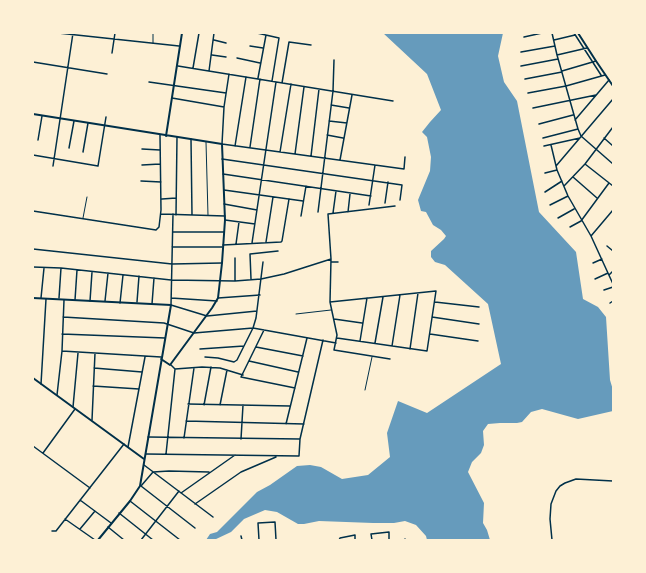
<!DOCTYPE html>
<style>
body{margin:0}
#map{position:relative;width:646px;height:573px;overflow:hidden;background:#fdf0d5;font-family:Mulish,sans-serif}
canvas{display:block}
.frame{position:absolute;inset:0;border:34px solid #fdf0d5;pointer-events:none}
</style>
<div id="map">
<canvas width="646" height="573"></canvas>
<div class="frame"></div>
</div>
<script>
const context = document.querySelector('canvas').getContext('2d');
context.lineJoin = 'round';
function fill(path, color) { context.fillStyle = color; context.fill(path, 'evenodd'); }
const toPath = rows => new Path2D(rows.map(r => 'M' + r).join(''));
function trace(path, color, width, dash) { context.strokeStyle = color; context.lineWidth = width; context.lineCap = dash ? 'butt' : 'round'; context.setLineDash(dash || []); context.stroke(path); }
const water = toPath([
 [383,33,503,33,498,56,504,82,517,101,539,212,576,252,583,299,598,307,606,317,610,380,613,390,613,411,578,419,542,409,531,412,522,422,517,423,500,423,488,424,483,431,484,445,481,453,472,462,468,472,484,503,483,523,487,530,490,540,427,540,426,536,416,525,405,521,394,523,373,523,319,521,304,524,298,524,277,512,265,510,244,519,231,532,214,540,206,540,210,534,217,532,257,492,270,485,297,466,310,465,321,467,342,479,368,475,390,457,387,433,398,401,427,413,501,364,488,304,445,265,435,262,431,257,431,251,444,239,446,236,441,230,433,225,426,212,421,211,418,200,430,171,431,157,427,137,422,132,430,122,441,110,427,74]
]);
const service = toPath([
 [153,43,153,33],
 [83,218,87,197],
 [296,314,331,310],
 [365,390,372,357]
]);
const pedestrian = toPath([
 [206,142,208,215]
]);
const minor = toPath([
 [58,33,179,46],
 [257,33,279,38,272,81],
 [552,33,557,55,578,129,581,136,613,164],
 [574,33,601,75],
 [524,37,542,33],
 [214,40,226,43],
 [554,40,575,35],
 [250,46,263,48],
 [521,52,555,46],
 [112,53,115,33],
 [212,55,226,57],
 [557,55,587,48],
 [237,58,260,63],
 [33,62,107,74],
 [178,66,393,101],
 [521,66,558,59],
 [193,68,199,33],
 [209,71,214,33],
 [562,71,596,61],
 [229,74,224,107,222,144,404,169,405,157],
 [258,78,266,35],
 [525,79,562,72],
 [149,82,226,93],
 [282,83,289,42,311,45],
 [528,93,566,86,605,75],
 [172,98,224,107],
 [331,105,349,108],
 [533,108,596,95],
 [575,120,609,80],
 [329,121,347,123],
 [539,124,573,115],
 [327,135,343,138],
 [543,138,578,129],
 [604,138,613,146],
 [191,139,192,215],
 [38,140,42,116],
 [551,145,557,170,568,196,591,236,613,284],
 [235,146,246,77],
 [544,146,580,138],
 [250,147,260,79],
 [69,148,74,121],
 [142,149,160,150],
 [83,152,88,123],
 [280,152,291,84],
 [295,154,304,87],
 [33,155,98,166,106,117],
 [311,156,319,89],
 [222,159,402,185,400,200],
 [340,160,352,95],
 [585,164,613,186],
 [142,165,160,164],
 [53,166,73,33],
 [556,166,613,99],
 [545,173,557,170],
 [223,174,371,196],
 [573,177,597,198],
 [141,181,161,182],
 [564,186,585,164,613,127],
 [224,190,303,201],
 [545,192,562,181],
 [162,199,176,198],
 [385,203,388,182],
 [224,204,257,210],
 [369,205,375,165],
 [550,205,568,196],
 [33,211,156,230,159,227,161,210,160,135],
 [318,212,333,91,334,60],
 [348,212,350,194],
 [333,213,336,191],
 [161,214,225,216],
 [173,214,171,305,207,316,257,311],
 [176,215,177,137],
 [301,216,306,186],
 [558,218,574,209],
 [225,220,255,224],
 [570,227,581,221,609,183],
 [173,232,224,232],
 [591,236,613,210],
 [266,242,273,197],
 [252,243,276,82],
 [236,244,239,222],
 [223,245,281,242,282,241,289,199],
 [607,246,613,251],
 [172,247,222,247],
 [33,249,172,264,222,263],
 [235,258,235,280],
 [331,262,338,262],
 [593,263,602,259],
 [33,267,61,268,171,280,235,281,261,279,284,274,331,259],
 [609,275,613,271],
 [251,279,250,254,278,251],
 [595,279,608,273],
 [604,290,613,287],
 [41,298,44,268],
 [59,298,61,268],
 [171,298,217,301],
 [218,298,260,295],
 [75,300,77,270],
 [90,301,92,272],
 [105,301,108,273],
 [137,302,139,276],
 [330,302,436,291,427,351,337,338],
 [435,302,479,307],
 [120,303,123,275],
 [610,303,613,301],
 [152,304,154,278],
 [63,317,164,323,194,333,253,328,336,343],
 [432,317,479,324],
 [334,319,362,323],
 [264,330,241,377,295,388],
 [62,334,165,338],
 [430,334,478,341],
 [360,341,367,298],
 [375,343,383,297],
 [392,346,400,295],
 [256,347,303,356],
 [200,349,244,346],
 [410,349,418,293],
 [62,351,161,357],
 [205,357,218,358,234,362,237,360,253,328,256,318,263,262],
 [390,359,334,350,337,335,330,302,331,259,328,214,395,206],
 [249,361,298,372],
 [171,365,175,369,202,367,220,368,243,375],
 [94,368,142,372],
 [41,384,46,299],
 [93,386,139,389],
 [57,395,62,351,64,300],
 [188,404,290,406],
 [204,405,211,367],
 [220,405,227,370],
 [73,407,78,353],
 [92,420,95,353],
 [186,421,304,424],
 [286,424,307,338],
 [148,437,300,439],
 [184,438,194,368],
 [241,439,243,405],
 [33,446,90,488],
 [128,447,145,357],
 [43,453,75,409],
 [146,454,299,456,300,439,323,340],
 [166,454,175,369],
 [144,465,213,517],
 [153,472,169,471,209,472],
 [141,486,195,528],
 [141,486,153,472],
 [181,493,235,455],
 [80,500,111,523],
 [130,501,180,540],
 [195,504,241,472,276,457],
 [119,513,153,540],
 [65,519,95,540],
 [108,527,124,540],
 [80,529,95,511],
 [52,531,56,531,124,444],
 [241,536,242,540],
 [405,539,405,540],
 [141,540,179,491],
 [259,540,258,523,275,522,276,540],
 [339,540,340,538,355,535,355,540],
 [372,540,371,534,389,532,389,540],
 [552,540,550,519,551,504,556,491,560,486,565,483,576,479,613,481]
]);
const tertiary = toPath([
 [578,33,596,61,613,86],
 [33,114,222,144,225,220,222,263,218,298,212,308,170,365,161,359],
 [166,136,182,33],
 [33,298,171,305,140,486,130,501,98,540],
 [33,378,144,459]
]);
fill(water, '#669bbc');
trace(service, '#003049', 1);
trace(pedestrian, '#003049', 1);
trace(minor, '#003049', 1.5);
trace(tertiary, '#003049', 2);
</script>
